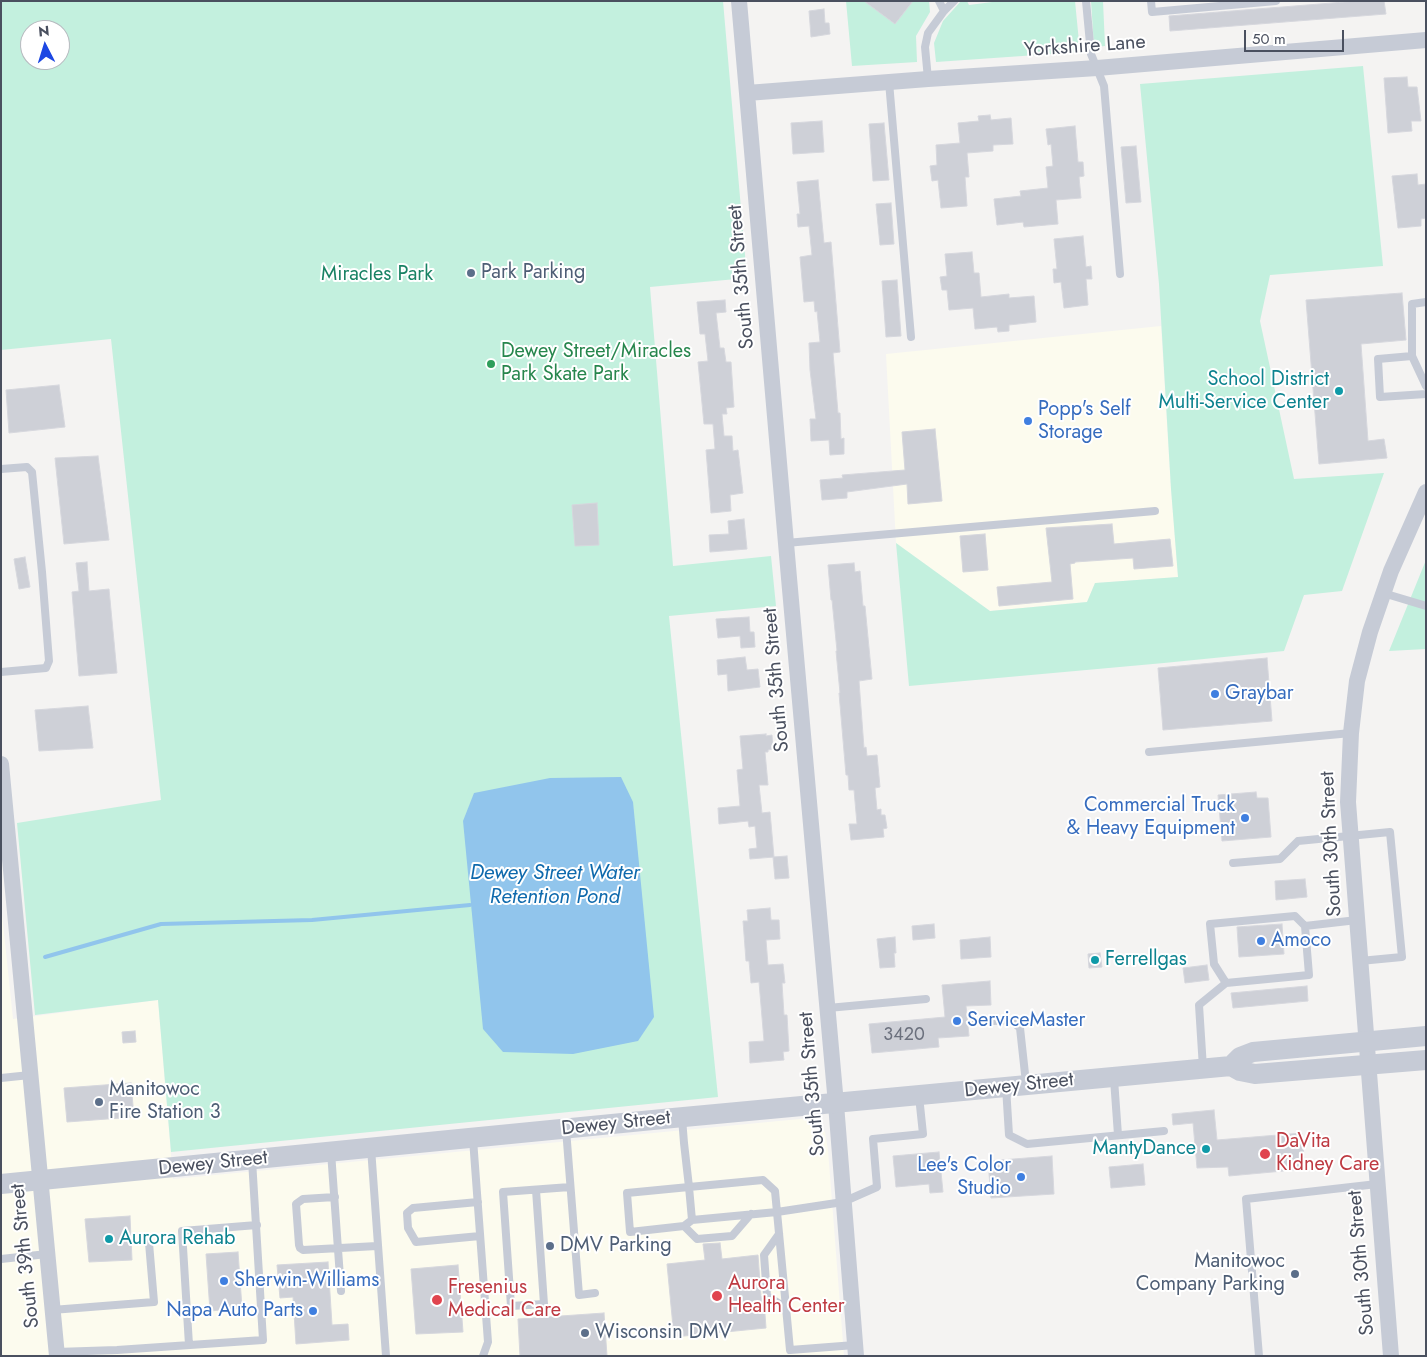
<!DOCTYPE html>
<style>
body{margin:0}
#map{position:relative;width:1427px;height:1357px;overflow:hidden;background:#f4f3f2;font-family:Jost,sans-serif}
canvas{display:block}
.frame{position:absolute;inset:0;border:2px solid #4a505f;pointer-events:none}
.north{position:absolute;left:20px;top:20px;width:50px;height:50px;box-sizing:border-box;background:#fff;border:1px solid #b7b9bf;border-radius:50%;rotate:355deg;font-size:14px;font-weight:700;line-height:20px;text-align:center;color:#4a505f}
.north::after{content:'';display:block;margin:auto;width:18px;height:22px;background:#1d48e3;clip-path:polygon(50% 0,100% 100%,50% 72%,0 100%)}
.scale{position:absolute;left:1244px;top:30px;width:100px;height:22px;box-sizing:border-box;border:2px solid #4a505f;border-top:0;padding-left:6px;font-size:15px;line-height:18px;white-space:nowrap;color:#4a505f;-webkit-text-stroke:4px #fff;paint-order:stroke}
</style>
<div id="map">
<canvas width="1427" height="1357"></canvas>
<div class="frame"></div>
<div class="north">N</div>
<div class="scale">50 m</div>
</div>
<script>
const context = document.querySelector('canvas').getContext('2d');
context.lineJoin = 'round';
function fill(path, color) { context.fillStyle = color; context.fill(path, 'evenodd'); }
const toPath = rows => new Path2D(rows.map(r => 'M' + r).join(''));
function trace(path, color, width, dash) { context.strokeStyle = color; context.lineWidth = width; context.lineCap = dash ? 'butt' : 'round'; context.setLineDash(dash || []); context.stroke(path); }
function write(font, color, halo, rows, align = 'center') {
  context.font = font + ' Jost,sans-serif'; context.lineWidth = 4; context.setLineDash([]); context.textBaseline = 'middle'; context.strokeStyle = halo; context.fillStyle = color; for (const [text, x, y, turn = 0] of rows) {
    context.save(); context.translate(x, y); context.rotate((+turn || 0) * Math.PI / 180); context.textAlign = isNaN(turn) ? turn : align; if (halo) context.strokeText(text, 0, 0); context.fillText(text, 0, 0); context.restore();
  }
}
const commercial = toPath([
 [1161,326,1171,489,1178,577,1095,583,1087,602,990,611,896,543,886,354],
 [1,904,13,1019,158,1000,173,1179,810,1118,818,1121,825,1132,828,1150,844,1356,1,1356]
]);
const green = toPath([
 [1,1,723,1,747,278,650,287,673,566,771,556,776,606,669,616,718,1097,171,1152,158,1000,35,1015,17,823,161,800,111,339,1,350],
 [30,30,60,30,60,60,30,60],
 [846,1,864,1,895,24,913,1,929,1,930,12,916,36,917,62,852,66],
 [961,1,967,1,969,5,1000,1,1075,1,1080,52,936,62,934,43,943,21],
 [1091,1,1103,1,1105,46,1094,47],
 [1363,66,1383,266,1270,275,1260,321,1294,479,1384,473,1342,591,1304,595,1284,651,1164,663,909,686,896,543,990,611,1087,602,1095,583,1178,577,1171,489,1159,284,1140,84],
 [1426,560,1426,649,1389,651]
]);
const water = toPath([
 [621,777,633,802,654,1017,638,1041,573,1054,503,1052,483,1029,463,821,474,793,550,778]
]);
const stream = toPath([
 [45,957,161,924,312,920,470,905]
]);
const building = toPath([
 [864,1,913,1,895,24,864,1],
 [1357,1,1384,1,1386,14,1170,31,1169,16,1357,1],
 [824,9,825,23,829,23,830,34,811,37,809,11,824,9],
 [1407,77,1408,87,1417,87,1421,121,1411,121,1412,131,1388,133,1384,78,1407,77],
 [990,115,991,120,1011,118,1013,144,993,145,993,151,967,153,969,177,965,177,967,206,941,208,938,180,932,181,930,166,937,165,936,145,960,143,958,123,979,121,978,116,990,115],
 [822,121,824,152,793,154,791,123,822,121],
 [884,123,889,180,873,181,869,124,884,123],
 [1075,126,1078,162,1083,162,1084,176,1079,177,1081,198,1056,200,1058,224,1024,227,1023,222,997,225,994,199,1021,196,1020,191,1048,188,1046,167,1053,166,1051,144,1048,145,1046,129,1075,126],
 [1136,146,1141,202,1126,203,1121,147,1136,146],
 [1417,174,1418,185,1426,184,1426,218,1421,219,1421,226,1398,228,1392,176,1417,174],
 [818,180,824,243,831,242,840,352,833,353,838,413,840,413,841,439,844,438,844,454,830,455,829,440,811,441,810,419,816,419,810,370,809,343,820,342,817,311,815,312,814,301,804,302,800,257,812,255,809,226,798,227,797,214,800,214,797,182,818,180],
 [891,203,894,244,880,245,876,204,891,203],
 [1083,236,1086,267,1091,266,1092,279,1086,279,1088,305,1064,308,1061,282,1054,283,1053,269,1057,269,1054,239,1083,236],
 [972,252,974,273,979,273,981,297,1009,294,1009,298,1034,296,1036,322,1009,325,1009,331,998,332,997,327,975,329,973,308,949,310,947,290,942,290,940,277,947,276,945,254,972,252],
 [897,280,901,336,886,337,882,281,897,280],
 [1402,293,1406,340,1361,344,1368,441,1384,439,1387,458,1319,464,1306,300,1402,293],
 [725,300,726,312,716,313,720,348,724,348,726,362,731,362,734,407,726,408,727,414,722,414,724,436,732,436,733,451,738,450,743,493,730,495,731,511,711,513,706,450,715,449,713,424,704,424,698,362,708,361,705,334,700,334,697,302,725,300],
 [59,385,65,427,9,433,6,390,59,385],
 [935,429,942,501,908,504,907,484,847,492,847,498,822,500,820,480,843,478,842,475,905,470,902,432,935,429],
 [98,456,109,540,64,544,55,458,98,456],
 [597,503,599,545,575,546,572,505,597,503],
 [744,519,747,549,710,552,709,535,729,534,728,521,744,519],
 [1112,524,1114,544,1170,539,1173,566,1134,569,1133,558,1075,562,1075,563,1070,564,1073,599,999,606,997,587,1052,582,1046,528,1112,524],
 [985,534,988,570,963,572,960,536,985,534],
 [25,557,30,587,19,589,14,559,25,557],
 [87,562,89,591,109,589,117,673,79,676,72,592,79,591,76,563,87,562],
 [854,563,855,572,860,571,863,606,865,606,872,679,859,681,864,748,866,747,867,756,877,755,880,787,875,788,877,810,881,809,881,815,885,815,887,828,883,829,884,837,851,840,849,824,857,824,854,790,849,790,848,775,846,775,839,693,840,693,836,651,837,651,832,600,831,600,828,565,854,563],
 [749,617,750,632,754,632,755,647,741,648,740,636,718,638,716,619,749,617],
 [745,657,747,670,758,669,760,687,728,691,727,674,718,675,717,660,745,657],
 [1267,658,1272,721,1163,730,1158,668,1267,658],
 [88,706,93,748,39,751,35,710,88,706],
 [766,734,766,736,772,735,773,749,768,750,768,752,765,752,768,785,759,785,762,813,770,812,774,857,750,859,749,849,757,848,755,826,749,827,748,821,719,824,718,808,740,806,737,770,743,769,740,736,766,734],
 [1256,792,1257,798,1268,798,1271,837,1222,841,1218,795,1256,792],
 [787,856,789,878,775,879,773,857,787,856],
 [1305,879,1307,897,1276,900,1275,881,1305,879],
 [770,908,771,920,779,920,780,939,766,940,768,965,783,964,785,983,782,983,784,1015,787,1015,789,1051,783,1052,784,1060,750,1063,749,1042,764,1041,759,982,751,983,749,961,746,961,743,921,748,921,747,910,770,908],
 [934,924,935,938,913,940,912,926,934,924],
 [1282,924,1284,954,1239,957,1237,927,1282,924],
 [895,937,896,953,894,953,895,967,880,968,877,939,895,937],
 [990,937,991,957,961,959,960,940,990,937],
 [1100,953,1102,967,1089,968,1088,954,1100,953],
 [1207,965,1209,980,1185,983,1183,968,1207,965],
 [990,981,991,1005,966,1006,969,1036,938,1038,939,1047,872,1053,869,1024,945,1017,942,985,990,981],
 [1307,986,1308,1001,1233,1008,1231,993,1307,986],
 [135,1031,136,1042,123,1043,122,1032,135,1031],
 [131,1083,134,1117,67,1122,64,1088,131,1083],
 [1214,1110,1217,1140,1302,1133,1305,1169,1229,1176,1228,1167,1197,1168,1193,1123,1173,1125,1172,1114,1214,1110],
 [939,1152,943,1192,930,1193,929,1184,896,1187,893,1156,939,1152],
 [1052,1156,1054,1194,991,1198,988,1161,1052,1156],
 [1143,1164,1145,1185,1111,1188,1109,1167,1143,1164],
 [130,1216,132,1260,89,1262,85,1219,130,1216],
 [720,1243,722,1259,758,1255,761,1296,764,1301,766,1328,674,1337,667,1264,705,1260,703,1244,720,1243],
 [238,1252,242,1308,210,1311,206,1254,238,1252],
 [328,1262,332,1325,348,1324,349,1340,296,1344,293,1297,280,1298,277,1265,328,1262],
 [458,1265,463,1332,416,1334,411,1269,458,1265],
 [604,1313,607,1356,520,1356,518,1319,604,1313]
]);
const service = toPath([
 [939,1,944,11],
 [1086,1,1091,54,1104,86,1120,274],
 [1151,1,1152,12,1276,1],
 [928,79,925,47,928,33,944,11,954,1],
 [889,82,911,337],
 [1426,302,1412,304,1412,356,1378,359,1380,397,1426,394],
 [1412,356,1426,386],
 [1,469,27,467,32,472,42,572,49,661,46,668,1,672],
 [786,543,1155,511],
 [1383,593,1426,606],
 [1149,752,1351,733],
 [1233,863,1280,859,1298,841,1390,832,1402,957,1360,961],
 [1226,983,1214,964,1210,924,1295,916,1305,926],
 [828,1008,926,999],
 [976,1022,1010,1020,1020,1028,1026,1083],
 [1203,1068,1199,1005,1226,983,1309,975,1305,926,1357,920],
 [1,1078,30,1075],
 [1114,1079,1118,1135],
 [1006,1087,1009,1135,1027,1144,1164,1131],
 [682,1118,684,1143,689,1187,692,1220,777,1212,775,1191,763,1180,689,1187,627,1193,630,1232,684,1226,692,1220],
 [566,1129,579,1295,595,1293],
 [473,1139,488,1342,483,1356],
 [371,1148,386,1356],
 [331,1152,341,1291],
 [536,1190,544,1304,511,1306,503,1192,570,1187],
 [335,1197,303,1199,296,1204,299,1245,300,1248,303,1250,377,1246],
 [478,1202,413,1208,407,1213,408,1228,416,1242,480,1236],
 [684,1226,697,1239,732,1236,751,1214],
 [779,1234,764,1255,767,1296,786,1308],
 [1,1259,47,1254],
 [52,1310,154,1302,149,1243],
 [189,1345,182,1231,257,1225],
 [855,1345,790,1350,777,1212,843,1202,877,1187,873,1139,923,1134,919,1096],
 [56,1352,117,1350,263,1340,252,1160],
 [1259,1356,1246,1199,1377,1184]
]);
const minor = toPath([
 [739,1,789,578,836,1104,856,1356],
 [747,93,928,79,1097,68,1426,40],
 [1,764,57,1356],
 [1391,1356,1348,802,1351,733,1357,681,1370,632,1391,571,1426,492]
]);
const tertiary = toPath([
 [1231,1066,1240,1071,1255,1074,1426,1060],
 [1,1184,673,1118,1231,1066,1240,1057,1253,1052,1426,1036]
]);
const markers = [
 [471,273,5,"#5c6f8a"],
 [491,364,5,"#2e9e5b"],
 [1339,391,5,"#0f9aa8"],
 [1028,421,5,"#3f7fe0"],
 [1215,694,5,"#3f7fe0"],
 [1245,818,5,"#3f7fe0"],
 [1261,941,5,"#3f7fe0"],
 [1095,960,5,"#0f9aa8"],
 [957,1021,5,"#3f7fe0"],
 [99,1102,5,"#5c6f8a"],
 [1206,1149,5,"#0f9aa8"],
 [1265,1154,6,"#e0444e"],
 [1021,1177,5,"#3f7fe0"],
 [109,1239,5,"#0f9aa8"],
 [550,1246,5,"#5c6f8a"],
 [1295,1274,5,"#5c6f8a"],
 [224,1281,5,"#3f7fe0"],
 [717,1296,6,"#e0444e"],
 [437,1300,6,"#e0444e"],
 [313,1311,5,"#3f7fe0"],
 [585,1333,5,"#5c6f8a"]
];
const numberNames = [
 ["3420",904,1036]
];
const streetNames = [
 ["Yorkshire Lane",1085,47,-4],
 ["South 35th Street",742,277,-95],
 ["South 35th Street",777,680,-95],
 ["South 30th Street",1332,844,-93],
 ["South 35th Street",813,1084,-95],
 ["Dewey Street",1019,1086,-6],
 ["Dewey Street",616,1124,-6],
 ["Dewey Street",213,1164,-6],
 ["South 39th Street",26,1256,-96],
 ["South 30th Street",1362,1263,-95]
];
const serviceNames = [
 ["Park Parking",481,273],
 ["Manitowoc",109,1090],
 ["Fire Station 3",109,1113],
 ["DMV Parking",560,1246],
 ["Manitowoc",1285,1262,"right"],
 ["Company Parking",1285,1285,"right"],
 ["Wisconsin DMV",595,1333]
];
const parkNames = [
 ["Miracles Park",377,275]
];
const leisureNames = [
 ["Dewey Street/Miracles",501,352],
 ["Park Skate Park",501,375]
];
const cultureNames = [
 ["School District",1329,380],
 ["Multi-Service Center",1329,403],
 ["Ferrellgas",1105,960,"left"],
 ["MantyDance",1196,1149],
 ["Aurora Rehab",119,1239,"left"]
];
const shopNames = [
 ["Popp's Self",1038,410],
 ["Storage",1038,433],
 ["Graybar",1225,694],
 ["Commercial Truck",1235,806,"right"],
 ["& Heavy Equipment",1235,829,"right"],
 ["Amoco",1271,941],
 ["ServiceMaster",967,1021],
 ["Lee's Color",1011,1166,"right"],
 ["Studio",1011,1189,"right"],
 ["Sherwin-Williams",234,1281],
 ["Napa Auto Parts",303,1311,"right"]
];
const healthNames = [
 ["DaVita",1276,1142],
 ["Kidney Care",1276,1165],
 ["Aurora",728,1284],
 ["Health Center",728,1307],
 ["Fresenius",448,1288],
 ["Medical Care",448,1311]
];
const waterNames = [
 ["Dewey Street Water",555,874],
 ["Retention Pond",555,898]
];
fill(commercial, '#fcfbee');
fill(green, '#c3f0de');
fill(water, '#91c5ec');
trace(stream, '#91c5ec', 4);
fill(building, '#ced0d7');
trace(building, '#d6d7dd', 1);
trace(service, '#c6cbd6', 8);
trace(minor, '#c6cbd6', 16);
trace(tertiary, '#c6cbd6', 20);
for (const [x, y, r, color] of markers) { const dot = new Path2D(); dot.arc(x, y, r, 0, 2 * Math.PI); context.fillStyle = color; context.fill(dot); trace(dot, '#fff', 2); }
write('18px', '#6b707d', null, numberNames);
write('20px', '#4a505f', '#fff', streetNames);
write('20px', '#4e5e75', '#fff', serviceNames, 'left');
write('20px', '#198264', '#fff', parkNames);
write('20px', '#27864d', '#fff', leisureNames, 'left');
write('20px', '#0d838f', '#fff', cultureNames, 'right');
write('20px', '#366cbe', '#fff', shopNames, 'left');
write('20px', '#be3a42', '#fff', healthNames, 'left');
write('italic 21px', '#0f6aad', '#fff', waterNames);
</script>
